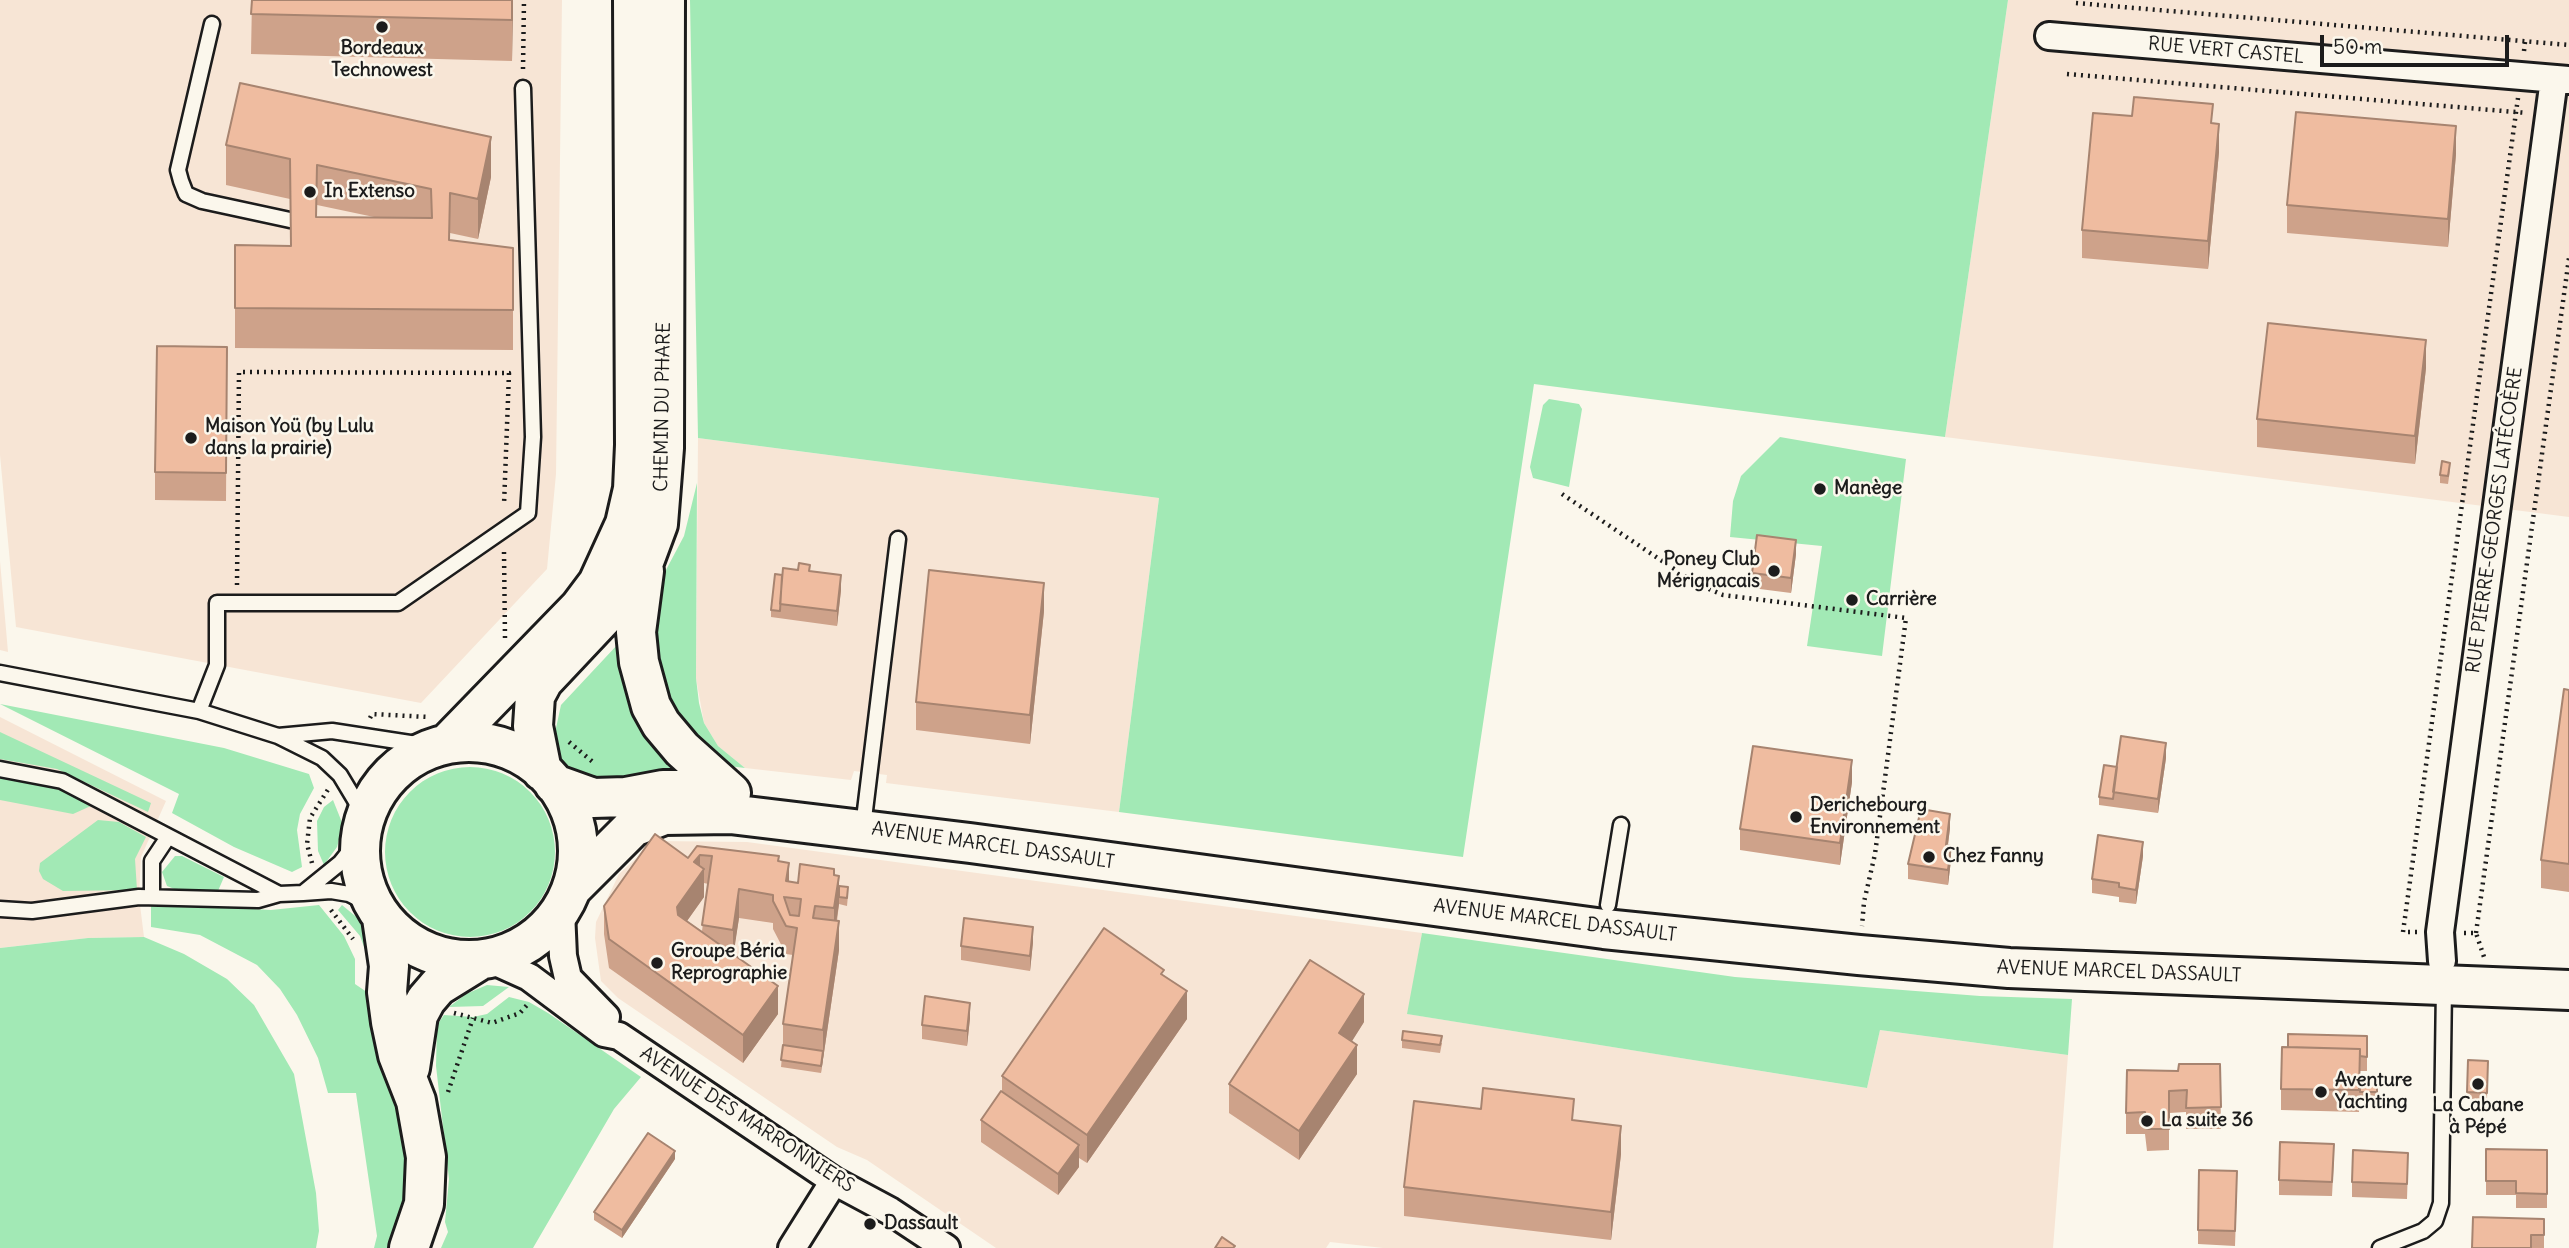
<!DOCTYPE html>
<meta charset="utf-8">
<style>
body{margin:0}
#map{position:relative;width:2569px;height:1248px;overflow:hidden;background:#fbf7ec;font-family:Delius,sans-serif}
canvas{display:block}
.scale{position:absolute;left:2320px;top:35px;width:189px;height:32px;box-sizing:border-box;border:4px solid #1c1c1c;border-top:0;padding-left:9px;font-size:21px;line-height:24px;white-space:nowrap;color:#1c1c1c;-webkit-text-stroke:5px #fbf7ec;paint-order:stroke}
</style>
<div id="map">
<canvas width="2569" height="1248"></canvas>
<div class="scale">50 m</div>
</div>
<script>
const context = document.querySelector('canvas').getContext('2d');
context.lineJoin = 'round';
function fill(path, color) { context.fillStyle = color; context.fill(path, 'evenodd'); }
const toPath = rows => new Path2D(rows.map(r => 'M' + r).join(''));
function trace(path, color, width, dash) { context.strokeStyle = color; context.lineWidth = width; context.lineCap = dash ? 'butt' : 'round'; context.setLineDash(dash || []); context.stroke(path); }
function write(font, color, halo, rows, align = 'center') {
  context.font = font + ' Delius,sans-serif'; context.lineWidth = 5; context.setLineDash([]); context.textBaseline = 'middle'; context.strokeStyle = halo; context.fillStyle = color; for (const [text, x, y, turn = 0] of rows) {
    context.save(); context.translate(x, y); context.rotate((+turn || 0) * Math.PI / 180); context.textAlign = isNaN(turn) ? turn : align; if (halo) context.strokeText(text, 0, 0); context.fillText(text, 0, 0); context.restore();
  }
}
const built = toPath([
 [0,0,562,0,556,474,547,569,421,703,16,627,0,455],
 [2008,0,2569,0,2569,517,1945,437],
 [698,438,1159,498,1119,812,886,783,887,775,854,771,851,780,745,768,718,746,704,723,696,678],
 [0,561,8,652,0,650],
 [0,717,166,801,141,857,139,897,144,937,88,938,0,948],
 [655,841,747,842,1422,933,1408,1014,1867,1088,1880,1030,2068,1055,2053,1248,1383,1248,1330,1242,1326,1248,996,1248,867,1160,837,1147,618,998,601,981,595,938,596,922,619,874]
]);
const green = toPath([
 [690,0,2008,0,1945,437,1534,384,1463,857,1119,812,1159,498,698,438],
 [1549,399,1579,404,1582,409,1569,487,1533,478,1530,467,1543,405],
 [1780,437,1906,459,1882,656,1807,646,1822,546,1730,537,1733,501,1741,476],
 [697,483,696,678,699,703,704,723,718,746,745,768,705,763,662,715,649,602,684,536],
 [628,621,680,770,601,781,570,769,556,754,549,734,556,728,561,705,619,643,614,637],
 [0,704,224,748,309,774,314,788,300,814,297,830,302,867,292,872,234,847,172,813,179,794],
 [0,732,151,803,148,812,57,769,0,759],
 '385 852a85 85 0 1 1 170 0a85 85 0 1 1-170 0Z',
 [0,776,59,788,93,805,73,814,0,800],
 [333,800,343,825,337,847,324,865,318,851,317,821,324,807],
 [98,820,119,822,146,837,135,859,137,890,63,891,43,879,39,871,40,863],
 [175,856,182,856,224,877,218,891,177,890,167,886,162,872],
 [151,903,271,910,319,905,344,936,355,959,355,984,377,999,382,1056,402,1123,411,1184,398,1248,374,1248,377,1236,356,1093,328,1093,318,1058,297,1015,280,989,257,965,200,935,151,927],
 [342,905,360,920,375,947,370,978,367,955,360,936,338,910],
 [1422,933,1735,977,1980,996,2072,999,2068,1055,1880,1030,1867,1088,1407,1014],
 [144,937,184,954,227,979,254,1005,294,1074,316,1193,319,1231,316,1248,0,1248,0,948,88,938],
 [487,985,509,987,483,1006,449,1007,466,994],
 [509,997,529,1002,548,1013,641,1077,614,1109,533,1248,441,1248,448,1232,445,1222,449,1179,436,1066,437,1025,444,1015,473,1017,487,1014]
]);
const path = toPath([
 [2076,3,2569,45],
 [2524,51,2525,42],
 [523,69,524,0],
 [2067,74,2527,113],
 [1562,494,1695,583,1723,595,1906,618,1875,854,1864,902,1862,926],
 [504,552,505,638],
 [237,585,239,372,509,373,504,505],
 [370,718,372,714,428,717],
 [569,742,594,763],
 [312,863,307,844,310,818,329,788],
 [331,910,353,939],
 [2417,932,2403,932,2518,98],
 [2464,933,2476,933,2484,957],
 [2476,933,2569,258],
 [454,1013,492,1023,520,1013,527,1005],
 [448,1092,473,1018]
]);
const service = toPath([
 [212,24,178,170,181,181,186,194,202,201,290,220],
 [0,673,199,711,278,736],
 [199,711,217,665,217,603,398,603,528,513,533,437,523,88],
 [0,769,62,781,279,894],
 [363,824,358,805,340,775,322,758,278,736,332,731,436,747],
 [863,827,898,539],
 [360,838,340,863,303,893,331,891,349,894,375,907],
 [152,897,152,861,168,837],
 [1608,905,1621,825],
 [0,909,32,911,139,897,258,900,279,894,303,893],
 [2380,1248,2423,1231,2435,1221,2441,1203,2444,986]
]);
const minor = toPath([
 [2049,36,2569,80],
 [561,911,563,956,568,978,606,1017],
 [489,959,529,977,604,1033,619,1036,834,1181,890,1211,946,1248],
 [2442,961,2440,932,2554,79],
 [792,1248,834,1181]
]);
const secondary = toPath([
 [644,571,636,632,639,662,651,706,661,724,682,749,731,793],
 '360 851a109 109 0 1 1 218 0a109 109 0 1 1-218 0Z',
 [447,744,580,607,598,583,625,524,633,489,635,445,633,0],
 [542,771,533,726,535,696,543,681,624,595,645,559,658,524,664,448,665,0],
 [554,784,593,798,626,797,663,790,699,790],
 [572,888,633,827,664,815,730,814,970,843,1604,929,1859,955,2009,968,2569,990],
 [382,918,389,966,387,992,391,1022,398,1055,416,1101,426,1157,424,1204,409,1248],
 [410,1068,418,1015,426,1000,438,986,480,960]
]);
const wall = toPath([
 [252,0,513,0,512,61,251,54],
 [2213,123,2219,152,2208,269,2082,258,2082,230],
 [226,145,491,177,478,239,450,233,450,240,513,248,513,350,235,348,235,245,290,246,290,199,226,185],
 [317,205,374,217,317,217],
 [2456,154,2448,247,2287,233,2287,205],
 [227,347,226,501,155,500,155,472],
 [2426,368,2415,464,2257,447,2257,419],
 [2450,470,2448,484,2440,483,2440,475],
 [1796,554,1791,593,1752,588,1752,573],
 [810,571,841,590,837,626,771,617,771,610,782,575],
 [1044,611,1030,744,916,730,916,702],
 [2569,690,2569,892,2541,888,2541,860],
 [2166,758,2158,813,2099,805,2099,797,2117,767],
 [1852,782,1840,865,1740,850,1740,829],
 [1950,828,1948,845,1951,860,1948,885,1908,879,1908,864],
 [697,846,779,861,789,882,798,883,834,875,839,886,848,895,847,906,839,904,837,921,839,950,821,1073,781,1067,783,1045,783,1024,793,955,786,954,773,929,773,923,739,918,733,954,778,1014,743,1063,609,968,604,934,604,906,688,858],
 [704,883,708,884,702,931,687,921,704,897],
 [2143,856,2136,904,2119,902,2119,897,2092,893,2092,879],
 [1033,942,1030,971,961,960,961,946],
 [1164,975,1187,1019,1087,1163,1079,1158,1079,1167,1058,1195,981,1142,981,1120,1002,1092,1002,1076],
 [970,1018,967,1046,922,1039,922,1025],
 [1364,1022,1351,1042,1357,1074,1299,1160,1229,1113,1229,1084],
 [2367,1036,2367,1071,2360,1071,2360,1078,2377,1078,2377,1099,2360,1099,2359,1112,2281,1110,2281,1089],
 [1402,1040,1442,1043,1440,1053,1402,1048],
 [2468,1060,2488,1061,2487,1100,2467,1099],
 [2220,1064,2221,1129,2186,1129,2186,1112,2169,1113,2169,1150,2147,1151,2145,1134,2126,1134,2126,1113,2178,1071],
 [1574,1120,1621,1154,1611,1240,1404,1216,1404,1187],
 [2486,1149,2547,1150,2547,1208,2516,1208,2516,1195,2486,1195],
 [675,1159,622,1238,594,1220,594,1212],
 [2334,1159,2332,1196,2279,1195,2279,1180],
 [2408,1167,2407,1199,2352,1197,2352,1182],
 [2237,1186,2235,1246,2198,1244,2198,1230],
 [2544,1219,2544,1248,2472,1248]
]);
const shadedWall = toPath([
 [512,0,513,0,512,61],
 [2219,124,2219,152,2208,269,2208,241],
 [2456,126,2456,154,2448,247,2448,219],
 [491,137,491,177,478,239,478,199],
 [2426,340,2426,368,2415,464,2415,436],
 [1796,540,1796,554,1791,593,1791,578],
 [841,575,841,590,837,626,837,611],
 [1044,583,1044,611,1030,744,1030,715],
 [2166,743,2166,758,2158,813,2158,799],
 [1852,760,1852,782,1840,865,1840,843],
 [1950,814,1950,828,1946,859,1946,845],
 [2143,842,2143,856,2136,904,2136,890],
 [1951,846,1951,860,1948,885,1948,870],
 [700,855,700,875,704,869,704,897,677,935,677,907,694,862],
 [789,863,789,891,786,881],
 [839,876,839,904,834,936,834,908],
 [739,889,739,918,733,958,733,930],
 [839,921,839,950,821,1073,823,1051,823,1030],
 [1033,927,1033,942,1030,971,1030,956],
 [778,986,778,1014,743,1063,743,1035],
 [1187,991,1187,1019,1087,1163,1087,1135],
 [1364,994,1364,1022,1339,1062,1339,1033],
 [970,1003,970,1018,967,1046,967,1031],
 [1357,1045,1357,1074,1299,1160,1299,1131],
 [1621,1126,1621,1154,1611,1240,1611,1212],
 [1079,1145,1079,1167,1058,1195,1058,1174],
 [675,1151,675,1159,622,1238,622,1230]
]);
const building = toPath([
 [252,0,512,0,512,20,251,14,252,0],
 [240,83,491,137,478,199,450,193,449,240,513,248,513,310,235,308,235,245,291,246,290,159,226,145,240,83],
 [317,165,431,189,432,218,316,217,317,165],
 [2134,97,2213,104,2211,123,2219,124,2208,241,2082,230,2093,113,2132,116,2134,97],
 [2296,112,2456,126,2448,219,2287,205,2296,112],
 [2268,323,2426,340,2415,436,2257,419,2268,323],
 [157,346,227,347,226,473,155,472,157,346],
 [2442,461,2450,463,2448,476,2440,475,2442,461],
 [1757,535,1796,540,1791,578,1752,573,1757,535],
 [799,563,810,565,809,571,841,575,837,611,780,604,783,568,798,570,799,563],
 [929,570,1044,583,1030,715,916,702,929,570],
 [775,574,782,575,780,611,771,610,775,574],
 [2564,689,2569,690,2569,864,2541,860,2564,689],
 [2121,736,2166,743,2158,799,2113,792,2121,736],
 [1753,746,1852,760,1840,843,1740,829,1753,746],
 [2104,765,2117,767,2113,799,2099,797,2104,765],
 [1921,809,1950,814,1946,845,1951,846,1948,870,1908,864,1921,809],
 [655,834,688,858,697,846,779,856,778,861,789,863,786,881,798,883,800,864,834,869,834,875,839,876,834,908,815,906,813,918,839,921,823,1030,783,1024,797,928,786,926,773,901,773,895,739,889,733,930,702,925,712,856,700,855,694,862,704,869,677,907,678,915,778,986,743,1035,609,939,604,906,655,834],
 [784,897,801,899,799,916,790,915,784,897],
 [2098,835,2143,842,2136,890,2119,887,2119,883,2092,879,2098,835],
 [839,886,848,887,847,898,839,897,839,886],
 [964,918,1033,927,1030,956,961,946,964,918],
 [1104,928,1164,970,1161,974,1187,991,1087,1135,1002,1076,1104,928],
 [1310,960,1364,994,1339,1033,1357,1045,1299,1131,1229,1084,1310,960],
 [925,996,970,1003,967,1031,922,1025,925,996],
 [1403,1031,1442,1036,1440,1045,1402,1040,1403,1031],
 [2288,1034,2367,1036,2367,1057,2360,1056,2360,1049,2288,1047,2288,1034],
 [783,1045,823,1051,821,1066,781,1060,783,1045],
 [2282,1047,2360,1049,2359,1090,2281,1089,2282,1047],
 [2468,1060,2488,1061,2487,1093,2467,1092,2468,1060],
 [2179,1064,2220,1064,2221,1107,2186,1108,2187,1090,2169,1091,2169,1129,2147,1129,2145,1112,2126,1113,2127,1070,2178,1071,2179,1064],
 [2360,1078,2377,1078,2377,1092,2360,1092,2360,1078],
 [1483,1088,1574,1099,1572,1120,1621,1126,1611,1212,1404,1187,1414,1101,1481,1109,1483,1088],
 [1001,1091,1079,1145,1058,1174,981,1120,1001,1091],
 [648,1133,675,1151,622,1230,594,1212,648,1133],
 [2280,1142,2334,1144,2332,1182,2279,1180,2280,1142],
 [2486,1149,2547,1150,2547,1194,2516,1193,2516,1181,2486,1181,2486,1149],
 [2353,1150,2408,1153,2407,1184,2352,1182,2353,1150],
 [2199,1170,2237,1171,2235,1231,2198,1230,2199,1170],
 [2473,1217,2544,1219,2544,1235,2531,1235,2531,1248,2472,1248,2473,1217],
 [1222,1237,1235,1246,1233,1248,1215,1248,1222,1237]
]);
const markers = [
 [382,27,7,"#1c1c1c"],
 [310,192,7,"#1c1c1c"],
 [191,438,7,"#1c1c1c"],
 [1820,489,7,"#1c1c1c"],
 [1774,571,7,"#1c1c1c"],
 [1852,600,7,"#1c1c1c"],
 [1796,817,7,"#1c1c1c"],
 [1929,857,7,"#1c1c1c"],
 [657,963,7,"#1c1c1c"],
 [2478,1084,7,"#1c1c1c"],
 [2321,1092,7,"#1c1c1c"],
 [2147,1121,7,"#1c1c1c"],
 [870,1224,7,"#1c1c1c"]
];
const poiNames = [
 ["Bordeaux",382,49,"center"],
 ["Technowest",382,71,"center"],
 ["In Extenso",324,192],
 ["Maison Yoü (by Lulu",205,427],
 ["dans la prairie)",205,449],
 ["Manège",1834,489],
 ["Poney Club",1760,560,"right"],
 ["Mérignacais",1760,582,"right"],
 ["Carrière",1866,600],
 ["Derichebourg",1810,806],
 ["Environnement",1810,828],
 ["Chez Fanny",1943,857],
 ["Groupe Béria",671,952],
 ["Reprographie",671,974],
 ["Aventure",2335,1081],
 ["Yachting",2335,1103],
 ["La Cabane",2478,1106,"center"],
 ["à Pépé",2478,1128,"center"],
 ["La suite 36",2161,1121],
 ["Dassault",884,1224]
];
const streetNames = [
 ["RUE VERT CASTEL",2226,51,5],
 ["CHEMIN DU PHARE",663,407,-89],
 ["RUE PIERRE-GEORGES LATÉCOÈRE",2495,520,-82],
 ["AVENUE MARCEL DASSAULT",993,846,8],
 ["AVENUE MARCEL DASSAULT",1555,921,7],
 ["AVENUE MARCEL DASSAULT",2119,972,2],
 ["AVENUE DES MARRONNIERS",747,1120,33]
];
fill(built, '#f7e5d5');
fill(green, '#a2e9b5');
trace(service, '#1c1c1c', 19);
trace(minor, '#1c1c1c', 32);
trace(secondary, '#1c1c1c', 44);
trace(path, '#1c1c1c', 4.5, [2, 5]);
trace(service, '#fbf7ec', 14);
trace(minor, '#fbf7ec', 26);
trace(secondary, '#fbf7ec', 38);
fill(wall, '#cea28a');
fill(shadedWall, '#a78470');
fill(building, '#efbca0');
trace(building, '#a78470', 2);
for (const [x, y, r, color] of markers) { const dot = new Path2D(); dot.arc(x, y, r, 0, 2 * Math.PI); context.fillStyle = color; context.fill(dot); trace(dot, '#fbf7ec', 2.5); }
write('bold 19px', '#1c1c1c', '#fbf7ec', poiNames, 'left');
write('19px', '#1c1c1c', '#fbf7ec', streetNames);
</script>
